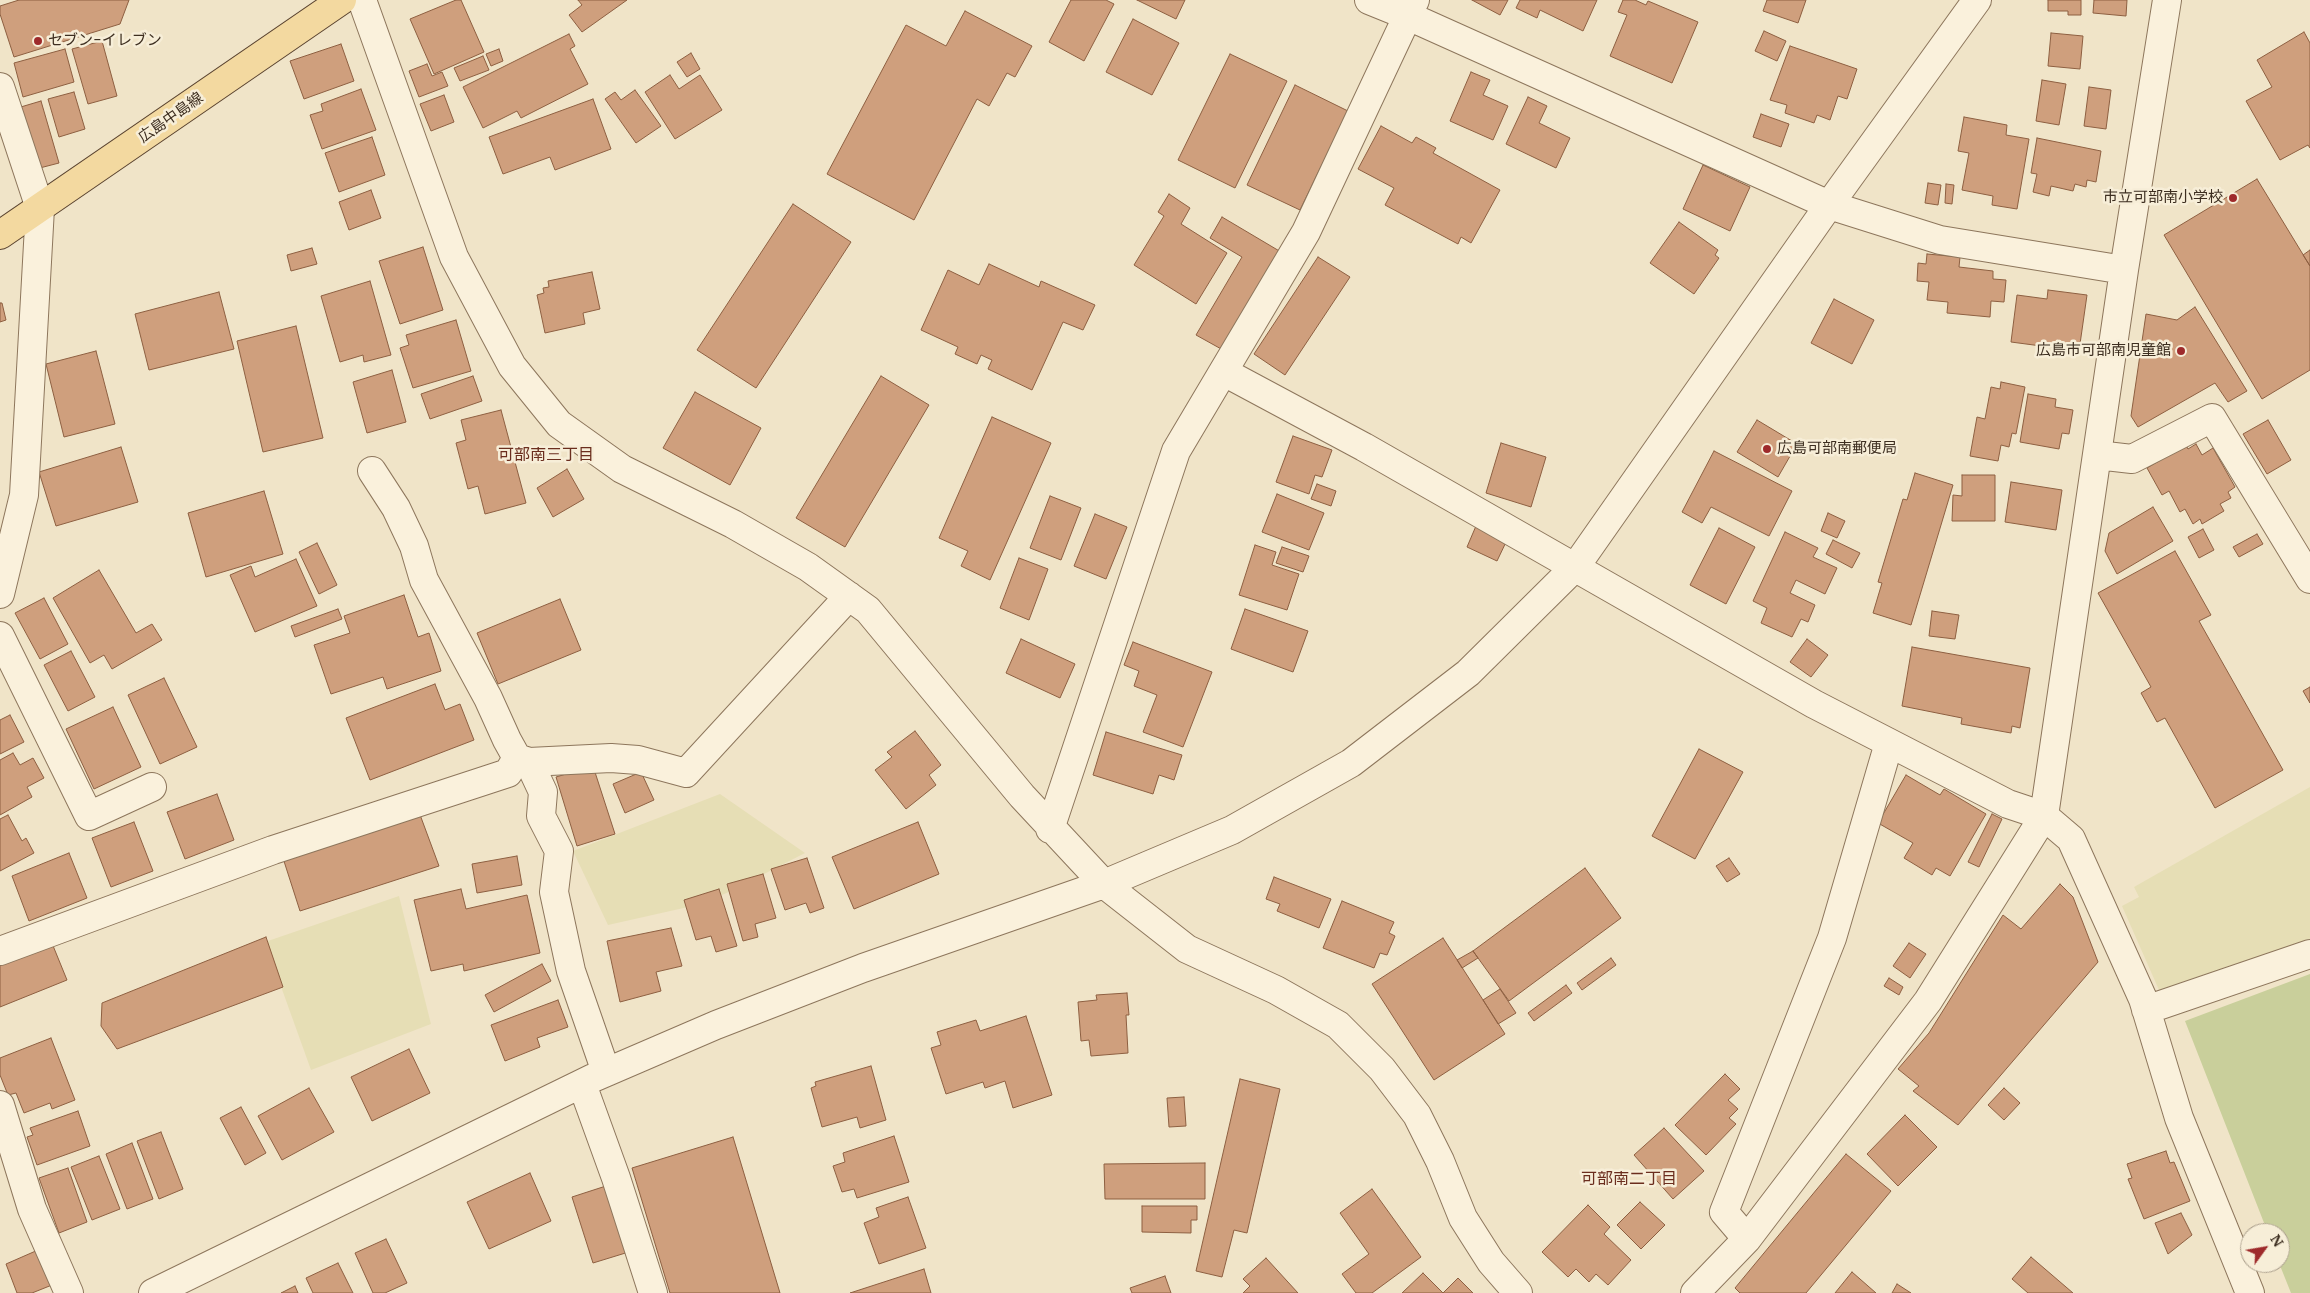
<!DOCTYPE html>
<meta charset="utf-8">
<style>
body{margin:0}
#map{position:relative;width:2310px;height:1293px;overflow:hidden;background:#f0e4c8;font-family:Merriweather,serif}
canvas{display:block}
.north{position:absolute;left:2240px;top:1223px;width:50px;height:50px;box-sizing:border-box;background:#f7eed8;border:1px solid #ada18e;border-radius:50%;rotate:58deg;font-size:14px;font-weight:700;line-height:20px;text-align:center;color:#3d2e20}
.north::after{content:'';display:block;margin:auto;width:18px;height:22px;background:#9e2a2b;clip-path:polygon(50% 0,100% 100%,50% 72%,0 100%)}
</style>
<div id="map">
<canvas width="2310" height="1293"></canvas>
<div class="north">N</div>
</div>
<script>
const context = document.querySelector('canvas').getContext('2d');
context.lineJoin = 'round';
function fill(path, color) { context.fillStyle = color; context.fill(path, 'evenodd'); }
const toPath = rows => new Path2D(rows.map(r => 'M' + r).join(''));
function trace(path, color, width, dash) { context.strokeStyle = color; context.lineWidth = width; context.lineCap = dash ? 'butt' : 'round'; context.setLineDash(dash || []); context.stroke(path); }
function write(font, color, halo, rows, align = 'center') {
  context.font = font + ' Merriweather,"Noto Sans JP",serif'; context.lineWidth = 5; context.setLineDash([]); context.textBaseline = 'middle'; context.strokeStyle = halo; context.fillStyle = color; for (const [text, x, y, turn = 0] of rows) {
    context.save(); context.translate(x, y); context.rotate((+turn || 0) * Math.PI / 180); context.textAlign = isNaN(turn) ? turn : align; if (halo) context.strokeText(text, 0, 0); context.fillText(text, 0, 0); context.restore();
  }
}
const farmland = toPath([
 [2310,787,2310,939,2159,990,2122,906,2139,897,2134,887],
 [720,794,805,853,729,892,697,905,608,925,573,851],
 [399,896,431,1024,311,1070,265,942]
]);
const green = toPath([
 [2310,974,2310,1293,2291,1293,2279,1263,2280,1233,2268,1233,2185,1021]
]);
const building = toPath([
 [19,0,129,0,120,24,14,57,0,14,0,6,19,0],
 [456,0,461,0,484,52,434,74,410,19,456,0],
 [578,0,627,0,582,32,569,15,582,5,578,0],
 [1071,0,1106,0,1114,4,1084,61,1049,42,1071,0],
 [1137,0,1185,0,1176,19,1137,0],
 [1472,0,1508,0,1500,15,1472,0],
 [1520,0,1597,0,1583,31,1540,10,1537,18,1516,8,1520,0],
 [1623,0,1635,0,1646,5,1648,1,1698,22,1672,83,1610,56,1627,15,1618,12,1623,0],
 [1767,0,1806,0,1798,23,1763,11,1767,0],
 [2048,0,2081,0,2081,15,2068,15,2068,11,2048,11,2048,0],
 [2094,0,2127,0,2126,16,2093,13,2094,0],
 [965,11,1032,46,1015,77,1007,73,989,106,977,99,914,220,827,174,906,25,946,46,965,11],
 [1133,19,1179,43,1152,95,1106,72,1133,19],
 [1764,31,1786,41,1777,61,1755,51,1764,31],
 [2304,32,2310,43,2310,148,2308,145,2280,160,2246,101,2272,87,2257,60,2304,32],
 [2051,33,2083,36,2080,69,2048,66,2051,33],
 [569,34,575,46,570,49,588,84,521,118,517,111,483,128,463,87,569,34],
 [102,41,117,96,88,104,72,49,102,41],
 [341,44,354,81,304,99,290,61,341,44],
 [1790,46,1857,69,1847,99,1838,96,1830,120,1817,115,1814,123,1785,113,1787,105,1770,100,1790,46],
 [65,49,74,82,23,97,14,63,65,49],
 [499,49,503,61,491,66,486,54,499,49],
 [691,53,700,69,687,77,677,62,691,53],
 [1230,54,1287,81,1235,188,1178,160,1230,54],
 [483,56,489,70,460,81,454,68,483,56],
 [427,64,432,76,442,72,448,86,419,97,409,71,427,64],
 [1471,72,1490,80,1483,95,1508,106,1493,140,1450,121,1471,72],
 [670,75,679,89,700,75,722,110,675,139,645,92,670,75],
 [2042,80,2066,84,2059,125,2036,121,2042,80],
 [1295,85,1348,111,1300,210,1247,185,1295,85],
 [2089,87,2111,90,2106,129,2084,126,2089,87],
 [361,89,376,130,322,149,310,115,323,111,321,104,361,89],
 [635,90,661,126,636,143,605,99,615,92,621,100,635,90],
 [74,92,85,129,59,137,48,99,74,92],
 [444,95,454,122,431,131,420,104,444,95],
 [1528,97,1547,106,1539,123,1570,138,1556,168,1506,144,1528,97],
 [593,99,611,149,555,170,550,157,503,174,489,137,593,99],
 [41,101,59,163,32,170,14,109,41,101],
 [1761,114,1789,124,1781,147,1753,137,1761,114],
 [1964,117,2007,125,2006,135,2029,139,2017,209,1992,205,1993,196,1962,190,1969,153,1958,151,1964,117],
 [1381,126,1412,143,1416,137,1436,148,1433,153,1500,190,1471,243,1461,237,1458,244,1385,205,1394,188,1358,169,1381,126],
 [372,137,385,175,339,192,325,153,372,137],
 [2037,138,2101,151,2096,182,2087,180,2086,187,2075,184,2073,191,2051,186,2049,196,2033,192,2037,174,2031,173,2037,138],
 [1703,165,1750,187,1730,231,1683,209,1703,165],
 [2257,179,2310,266,2310,370,2262,399,2164,235,2257,179],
 [1928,183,1941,185,1938,205,1925,203,1928,183],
 [1946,184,1954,185,1952,204,1945,203,1946,184],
 [371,190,381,218,349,230,339,202,371,190],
 [1169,194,1190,208,1181,224,1227,253,1196,304,1134,265,1164,216,1158,212,1169,194],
 [793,204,851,242,756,388,697,350,793,204],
 [1222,217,1281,252,1223,350,1196,335,1242,257,1210,238,1222,217],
 [1679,222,1718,250,1715,255,1719,258,1694,294,1650,263,1679,222],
 [423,247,443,310,400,324,379,261,423,247],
 [312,248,317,264,291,271,287,255,312,248],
 [2310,250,2310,266,2303,255,2310,250],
 [1927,254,1960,257,1959,267,1993,271,1993,279,2006,280,2004,302,1991,301,1990,317,1947,313,1948,302,1927,300,1929,282,1917,281,1918,263,1926,264,1927,254],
 [1318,257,1350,277,1285,375,1254,354,1318,257],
 [989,264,1039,287,1041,281,1095,305,1083,330,1063,322,1032,390,988,369,992,360,981,355,977,364,955,354,958,347,921,330,948,270,979,285,989,264],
 [592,272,600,309,583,313,585,324,545,333,537,295,544,293,543,288,549,287,548,281,592,272],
 [370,281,391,355,364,362,363,355,340,362,321,296,370,281],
 [2048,290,2087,295,2079,351,2011,342,2017,295,2047,299,2048,290],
 [219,292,234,349,149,370,135,314,219,292],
 [1834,299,1874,320,1852,364,1811,343,1834,299],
 [0,303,2,303,6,320,0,322,0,303],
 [2195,307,2247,391,2228,402,2215,383,2138,427,2131,416,2146,314,2177,320,2195,307],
 [456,320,471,371,413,388,400,348,409,345,406,335,456,320],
 [296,326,323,438,263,452,237,341,296,326],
 [96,351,115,424,64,437,46,364,96,351],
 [392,370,406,422,367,433,353,382,392,370],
 [473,376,482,401,430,419,421,394,473,376],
 [881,376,929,405,845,547,796,518,881,376],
 [2001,382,2025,387,2016,434,2012,433,2009,447,2001,445,1998,461,1970,456,1977,417,1985,419,1991,387,2000,389,2001,382],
 [695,392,761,428,730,485,663,448,695,392],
 [2028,394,2056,399,2055,407,2073,410,2069,434,2062,433,2059,449,2020,442,2028,394],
 [501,410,526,503,485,514,478,486,468,489,456,443,466,440,461,420,501,410],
 [992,417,1051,443,990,580,961,566,968,551,939,538,992,417],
 [1757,420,1797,444,1778,477,1737,452,1757,420],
 [2268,420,2291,460,2267,474,2243,434,2268,420],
 [1293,436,1332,450,1322,477,1315,475,1309,494,1276,482,1293,436],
 [1501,443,1546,457,1531,507,1486,493,1501,443],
 [2196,444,2202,455,2213,448,2235,487,2228,492,2231,498,2220,504,2224,511,2202,524,2200,519,2193,524,2185,509,2180,512,2169,491,2162,495,2147,468,2186,445,2188,449,2196,444],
 [121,447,138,502,56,526,39,472,121,447],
 [1714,451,1792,491,1769,536,1711,507,1702,523,1682,512,1714,451],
 [567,469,584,499,553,517,537,488,567,469],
 [1915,473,1953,485,1911,625,1873,613,1882,583,1878,582,1903,499,1907,500,1915,473],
 [1962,475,1995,475,1995,521,1952,521,1953,495,1962,496,1962,475],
 [2011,482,2062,490,2056,530,2005,522,2011,482],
 [1317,484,1336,491,1331,506,1311,499,1317,484],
 [264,491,283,554,206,577,188,513,264,491],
 [1277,494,1324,513,1309,550,1262,532,1277,494],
 [1050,496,1081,508,1061,560,1030,548,1050,496],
 [2153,507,2173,541,2117,574,2105,551,2109,533,2153,507],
 [1828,513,1845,521,1837,538,1821,531,1828,513],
 [1095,514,1127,527,1106,579,1074,566,1095,514],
 [1476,526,1507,540,1497,561,1467,547,1476,526],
 [1719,528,1755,547,1726,604,1690,585,1719,528],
 [2203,529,2214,550,2199,558,2188,537,2203,529],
 [1785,532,1818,548,1813,557,1837,568,1825,594,1796,580,1790,593,1815,605,1808,622,1801,619,1792,637,1761,623,1767,608,1753,601,1785,532],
 [2257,534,2263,544,2239,557,2233,547,2257,534],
 [1833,540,1860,553,1852,568,1826,554,1833,540],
 [317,543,337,585,319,594,299,552,317,543],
 [1255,545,1276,552,1272,565,1299,574,1287,610,1239,595,1255,545],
 [1282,547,1309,556,1303,572,1276,563,1282,547],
 [2175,551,2211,615,2199,621,2283,770,2215,808,2165,718,2157,722,2141,693,2151,687,2098,593,2175,551],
 [1019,558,1048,569,1029,620,1000,608,1019,558],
 [296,559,317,606,255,632,230,575,251,566,255,577,296,559],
 [99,570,136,633,152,624,162,640,112,669,104,655,90,663,53,598,99,570],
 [404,595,418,637,429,633,441,671,387,689,383,677,331,694,314,645,350,633,344,616,404,595],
 [44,598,68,644,40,659,15,613,44,598],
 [560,599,581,650,498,684,477,633,560,599],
 [338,609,342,619,295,637,291,626,338,609],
 [1245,609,1308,631,1293,672,1231,649,1245,609],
 [1932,611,1959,615,1955,639,1929,636,1932,611],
 [1021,639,1075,664,1060,698,1006,673,1021,639],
 [1807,639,1828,655,1811,677,1790,662,1807,639],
 [1133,642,1212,672,1183,747,1143,732,1157,695,1134,686,1139,671,1124,665,1133,642],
 [1912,647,2030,668,2020,728,2012,726,2011,733,1961,724,1962,718,1902,706,1912,647],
 [71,651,95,697,68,711,44,665,71,651],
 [164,678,197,747,160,764,128,695,164,678],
 [435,684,445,710,460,704,474,740,370,780,346,718,435,684],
 [2310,687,2310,703,2303,691,2310,687],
 [113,707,141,767,94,789,66,729,113,707],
 [10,715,24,742,0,754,0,720,10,715],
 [915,731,941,765,929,775,936,785,906,809,875,770,892,757,887,752,915,731],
 [1106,732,1182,755,1174,780,1159,775,1153,794,1093,775,1106,732],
 [1699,749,1743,772,1695,859,1652,836,1699,749],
 [13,753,20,765,33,758,44,778,27,787,32,797,0,815,0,760,13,753],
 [593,766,615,834,577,846,556,777,593,766],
 [641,772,654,800,625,813,613,784,641,772],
 [1906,775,1940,795,1944,789,1986,814,1950,876,1936,868,1932,875,1904,858,1913,843,1878,823,1906,775],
 [217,794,234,840,185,859,167,812,217,794],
 [419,812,439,866,300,911,282,855,419,812],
 [1992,814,2002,819,1979,867,1968,862,1992,814],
 [8,815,22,841,26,838,34,853,0,871,0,819,8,815],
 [134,822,153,871,111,887,92,838,134,822],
 [918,822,939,874,854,909,832,857,918,822],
 [69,853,87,898,29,921,12,876,69,853],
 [517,856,522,885,477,893,472,864,517,856],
 [807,858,824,908,810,913,806,903,785,910,771,869,807,858],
 [1729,858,1740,874,1727,882,1716,866,1729,858],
 [1585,868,1621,918,1509,1001,1473,951,1585,868],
 [763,874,776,918,755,924,758,937,743,941,727,884,763,874],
 [1274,877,1331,899,1319,928,1277,911,1280,904,1266,899,1274,877],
 [2060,884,2073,897,2098,962,1958,1125,1913,1091,1919,1086,1898,1069,1929,1033,2003,915,2021,929,2060,884],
 [461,889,466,909,527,895,540,953,464,971,463,964,431,971,414,900,461,889],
 [719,889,737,946,716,952,711,936,696,940,684,900,719,889],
 [1342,901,1394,922,1389,933,1395,936,1387,955,1380,953,1374,968,1323,948,1342,901],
 [671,928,682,966,656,972,661,991,620,1002,607,941,671,928],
 [47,931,67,980,0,1007,0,950,47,931],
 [266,937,283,987,117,1049,101,1026,102,1003,266,937],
 [1443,938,1505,1034,1434,1080,1372,984,1443,938],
 [1909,943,1926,954,1910,978,1893,966,1909,943],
 [1473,951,1478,958,1462,968,1457,960,1473,951],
 [1611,958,1616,965,1582,990,1577,983,1611,958],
 [542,964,551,981,494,1012,485,995,542,964],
 [1889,978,1903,987,1899,995,1884,986,1889,978],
 [1566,985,1572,993,1534,1021,1528,1013,1566,985],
 [1500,989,1516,1013,1498,1024,1483,1000,1500,989],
 [1127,993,1129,1015,1126,1015,1128,1053,1091,1056,1089,1040,1081,1041,1078,1002,1097,1000,1096,995,1127,993],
 [558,1000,568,1027,537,1038,540,1047,505,1061,491,1025,558,1000],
 [1026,1016,1052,1095,1013,1108,1005,1081,985,1088,983,1082,946,1094,931,1048,941,1045,937,1032,976,1020,980,1031,1026,1016],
 [51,1038,75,1100,52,1109,50,1103,24,1113,16,1093,8,1095,0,1075,0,1058,51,1038],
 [409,1049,430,1093,372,1121,351,1077,409,1049],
 [871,1066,886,1120,860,1128,857,1117,822,1127,811,1088,816,1086,815,1082,871,1066],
 [1725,1074,1740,1089,1728,1100,1738,1109,1729,1118,1736,1124,1706,1155,1675,1125,1725,1074],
 [1240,1079,1280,1089,1247,1233,1234,1230,1222,1277,1196,1271,1240,1079],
 [309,1088,334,1132,282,1160,258,1116,309,1088],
 [2004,1088,2020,1103,2004,1120,1988,1105,2004,1088],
 [1184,1097,1186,1126,1169,1127,1167,1098,1184,1097],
 [241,1107,266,1153,245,1165,220,1118,241,1107],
 [78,1111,90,1146,37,1165,27,1137,33,1135,30,1128,78,1111],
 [1905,1115,1937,1147,1898,1186,1867,1154,1905,1115],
 [1664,1128,1704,1171,1673,1199,1634,1155,1664,1128],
 [161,1132,183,1189,159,1199,137,1141,161,1132],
 [894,1136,909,1182,857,1198,854,1189,842,1192,833,1166,845,1162,843,1153,894,1136],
 [733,1137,780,1293,670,1293,632,1168,733,1137],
 [132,1143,153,1199,127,1209,106,1154,132,1143],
 [2166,1151,2170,1163,2174,1162,2190,1201,2144,1219,2128,1179,2132,1178,2127,1164,2166,1151],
 [1846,1154,1891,1191,1806,1293,1740,1293,1735,1288,1846,1154],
 [99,1156,120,1209,92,1220,71,1167,99,1156],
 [1205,1163,1205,1199,1105,1199,1104,1164,1205,1163],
 [68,1168,87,1222,59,1233,39,1178,68,1168],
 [530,1173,551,1221,489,1249,467,1202,530,1173],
 [609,1185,632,1251,593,1263,572,1197,609,1185],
 [1372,1189,1421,1257,1372,1293,1356,1293,1342,1274,1369,1254,1340,1213,1372,1189],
 [908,1197,926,1248,879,1264,864,1223,879,1217,876,1208,908,1197],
 [1640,1202,1665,1225,1641,1249,1617,1225,1640,1202],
 [1588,1205,1610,1227,1604,1234,1631,1260,1608,1285,1596,1274,1589,1282,1576,1269,1568,1277,1542,1252,1588,1205],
 [1142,1206,1197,1206,1197,1220,1191,1220,1191,1233,1142,1232,1142,1206],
 [2181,1213,2192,1235,2168,1254,2155,1223,2181,1213],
 [386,1239,407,1283,385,1293,373,1293,355,1253,386,1239],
 [38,1250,52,1285,32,1293,17,1293,6,1264,38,1250],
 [2031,1257,2073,1293,2028,1293,2012,1279,2031,1257],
 [1266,1258,1298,1293,1243,1293,1250,1286,1243,1279,1266,1258],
 [338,1263,353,1293,313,1293,306,1278,338,1263],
 [924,1269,931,1293,850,1293,924,1269],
 [1852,1272,1876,1293,1835,1293,1852,1272],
 [1423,1273,1443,1293,1458,1278,1473,1293,1402,1293,1423,1273],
 [1165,1276,1171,1293,1132,1293,1130,1288,1165,1276],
 [1897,1284,1911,1293,1892,1293,1897,1284],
 [295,1286,298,1293,281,1293,295,1286]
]);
const minor = toPath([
 [362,0,454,257,512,366,559,424,622,469,733,524,808,567,868,610,1022,796,1104,884,1187,949,1276,990,1338,1025,1382,1069,1417,1115,1440,1161,1463,1218,1491,1262,1518,1293],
 [1369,0,1406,15,1829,205,1940,240,2124,270],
 [0,87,40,208,24,495,0,594],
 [1224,372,1364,447,1814,704,2008,804,2044,816,2071,839,2143,999,2179,1118,2250,1293],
 [2097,455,2132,459,2212,418,2310,579],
 [372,471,396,508,414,546,424,580,488,698,507,740,517,758,529,762,611,758,638,760,686,773,849,596],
 [0,636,89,816,152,787],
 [529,762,543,792,541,816,559,851,554,892,571,971,606,1072],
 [1050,829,1176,451,1306,232,1415,0],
 [0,951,273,850,508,773,517,758],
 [2146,1010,2310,954],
 [582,1084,616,1178,653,1293],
 [0,1105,32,1209,69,1293],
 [1747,1239,1724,1212,1832,938,1889,743],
 [153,1293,593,1078,716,1025,863,968,1104,884,1232,830,1351,763,1468,673,1576,566,1829,205,1977,0],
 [1695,1293,1747,1239,1928,1001,2044,816,2124,270,2167,0]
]);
const major = toPath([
 [0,235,342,0]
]);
const markers = [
 [38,41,5,"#9e2a2b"],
 [2233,198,5,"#9e2a2b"],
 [2181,351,5,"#9e2a2b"],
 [1767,449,5,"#9e2a2b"]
];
const poiNames = [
 ["セブン-イレブン",48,41],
 ["市立可部南小学校",2223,198,"right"],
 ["広島市可部南児童館",2171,351,"right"],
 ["広島可部南郵便局",1777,449]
];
const streetNames = [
 ["広島中島線",171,118,-35]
];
const neighbourhoodNames = [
 ["可部南三丁目",546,455],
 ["可部南二丁目",1629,1179]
];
fill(farmland, '#e6deb5');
fill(green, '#c9cf9b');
fill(building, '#cf9f7d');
trace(building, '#8d5f41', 1);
trace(minor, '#8d765c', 30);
trace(major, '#5b4430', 30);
trace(minor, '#faf1dc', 28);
trace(major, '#f3d9a0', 28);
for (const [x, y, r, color] of markers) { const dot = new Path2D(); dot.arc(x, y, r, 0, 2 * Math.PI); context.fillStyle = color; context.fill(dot); trace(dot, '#f7eed8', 2); }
write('15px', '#3d2e20', '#f7eed8', poiNames, 'left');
write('15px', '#3d2e20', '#f7eed8', streetNames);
write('16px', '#6b2e1e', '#f7eed8', neighbourhoodNames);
</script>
